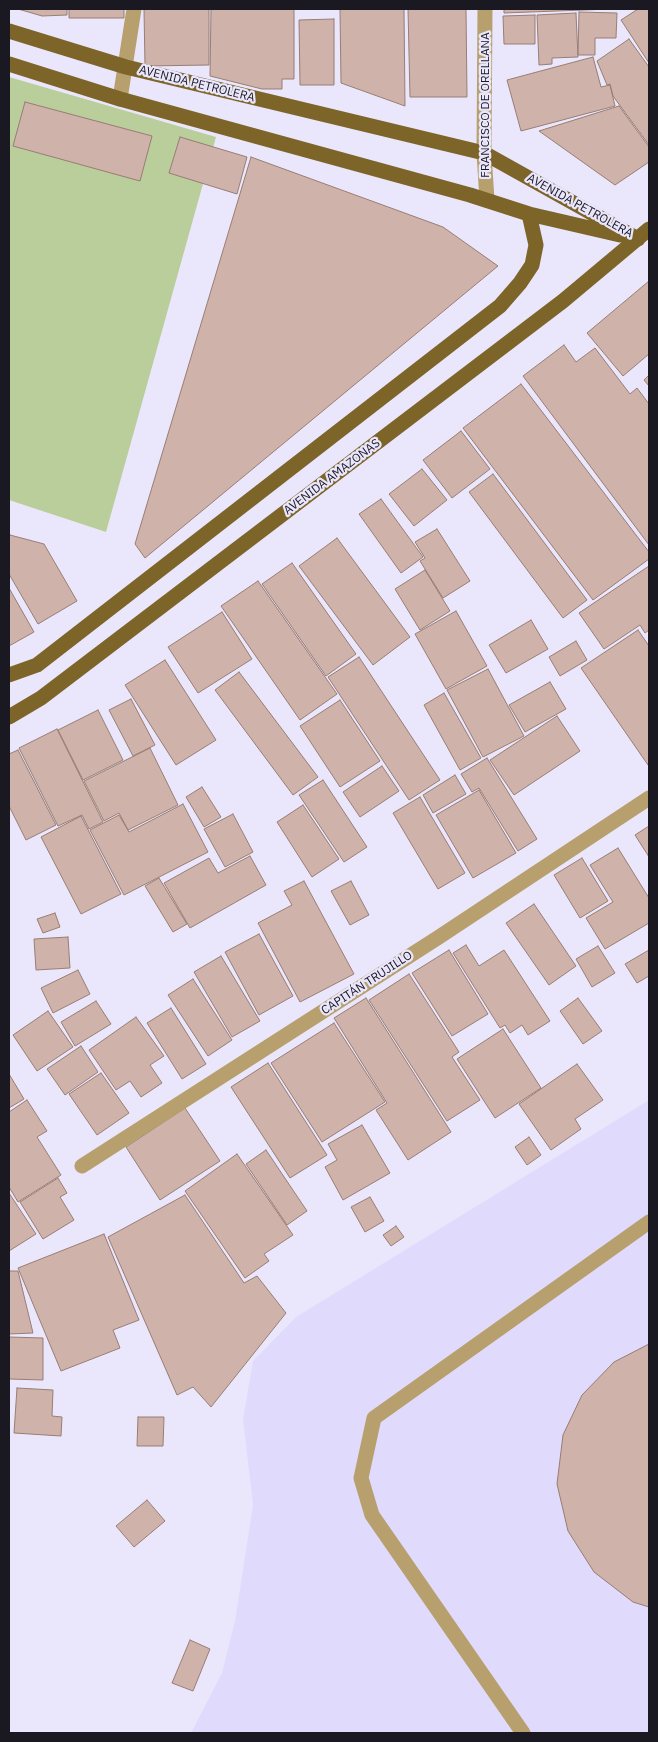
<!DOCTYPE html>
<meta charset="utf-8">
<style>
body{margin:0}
#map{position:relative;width:658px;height:1742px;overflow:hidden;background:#eae7fc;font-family:"IBM Plex Sans",sans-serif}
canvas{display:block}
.frame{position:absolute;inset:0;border:10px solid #1a1821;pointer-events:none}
</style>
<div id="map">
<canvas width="658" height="1742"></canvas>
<div class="frame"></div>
</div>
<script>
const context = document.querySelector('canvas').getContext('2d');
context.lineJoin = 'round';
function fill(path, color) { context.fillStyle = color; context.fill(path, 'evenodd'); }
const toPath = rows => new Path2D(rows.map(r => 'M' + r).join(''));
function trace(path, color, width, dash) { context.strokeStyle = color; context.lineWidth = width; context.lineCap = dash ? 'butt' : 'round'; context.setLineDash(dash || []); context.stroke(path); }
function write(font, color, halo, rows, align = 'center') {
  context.font = font + ' "IBM Plex Sans",sans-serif'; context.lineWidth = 4.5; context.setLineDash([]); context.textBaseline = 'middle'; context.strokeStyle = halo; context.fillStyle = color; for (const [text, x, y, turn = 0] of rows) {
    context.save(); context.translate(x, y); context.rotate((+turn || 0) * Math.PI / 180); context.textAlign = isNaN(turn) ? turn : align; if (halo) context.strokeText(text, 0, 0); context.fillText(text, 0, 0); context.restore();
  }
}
const built = toPath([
 [649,1100,649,1733,191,1733,222,1673,235,1621,253,1505,243,1419,253,1361,296,1317]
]);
const green = toPath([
 [9,77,216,137,106,532,9,500]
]);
const building = toPath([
 [18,9,67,9,67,15,42,16,18,9],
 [69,9,124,9,124,18,69,18,69,9],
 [144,9,209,9,209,65,145,66,144,9],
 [211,9,294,9,294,79,282,79,282,89,262,89,210,76,211,9],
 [340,9,404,9,405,106,341,83,340,9],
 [408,9,466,9,467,97,410,97,408,9],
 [504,9,610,9,504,13,504,9],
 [638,9,649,9,649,63,621,20,638,9],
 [579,12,617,13,616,38,595,38,595,55,578,55,579,12],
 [576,13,578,57,552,58,552,64,539,65,537,15,576,13],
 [535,15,535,44,504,44,503,16,535,15],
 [334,19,334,85,300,85,299,20,334,19],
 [629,39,649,67,649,145,613,96,610,84,607,85,597,61,629,39],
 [593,57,601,87,610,85,615,106,521,131,507,80,593,57],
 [25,102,152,136,140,181,13,146,25,102],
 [619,106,649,147,649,162,615,185,539,131,619,106],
 [180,137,247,157,237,194,169,173,180,137],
 [251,157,443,227,498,266,145,558,135,544,251,157],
 [649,281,649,354,623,376,587,333,649,281],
 [564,345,576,362,595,348,630,394,637,388,649,404,649,545,523,376,564,345],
 [649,375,649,386,644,380,649,375],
 [521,384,649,552,649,559,593,600,463,428,521,384],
 [461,431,490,469,452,498,423,460,461,431],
 [422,469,447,500,414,526,389,494,422,469],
 [493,474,587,600,563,618,469,492,493,474],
 [381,499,423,557,401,573,359,514,381,499],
 [437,529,470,581,443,598,420,561,425,558,415,542,437,529],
 [10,535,44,544,77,601,38,624,9,574,9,536,10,535],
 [337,538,410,637,373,665,299,566,337,538],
 [292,563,356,654,326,676,262,584,292,563],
 [649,566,649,630,645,633,640,625,604,649,579,613,649,566],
 [425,570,450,611,420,630,395,589,425,570],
 [258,581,337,694,300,720,221,606,258,581],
 [9,588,34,632,9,646,9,588],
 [456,611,487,666,446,689,415,634,456,611],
 [222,612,252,659,198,693,168,647,222,612],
 [531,620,548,649,506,673,489,645,531,620],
 [638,630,649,646,649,763,648,765,581,668,638,630],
 [576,641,587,660,560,676,549,657,576,641],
 [359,657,440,780,409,800,328,677,359,657],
 [165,660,216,740,176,765,125,685,165,660],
 [488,669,524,736,483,757,447,690,488,669],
 [239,672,318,777,293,795,215,690,239,672],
 [550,682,566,709,525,732,509,705,550,682],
 [444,693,481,758,460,770,424,705,444,693],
 [131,699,155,745,133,756,109,710,131,699],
 [340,700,380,761,340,787,300,726,340,700],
 [98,710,123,760,83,780,58,730,98,710],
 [557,716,580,751,514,795,490,760,557,716],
 [57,729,103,822,89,829,82,815,58,826,19,748,57,729],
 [150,748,178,805,128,830,119,813,104,821,84,781,150,748],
 [18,750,56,825,26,840,9,806,9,754,18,750],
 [487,758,537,839,518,851,479,788,472,792,461,774,487,758],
 [382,766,399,791,360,817,343,792,382,766],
 [455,775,466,794,433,813,423,795,455,775],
 [323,780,367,847,344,862,299,795,323,780],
 [202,787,221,817,204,827,186,797,202,787],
 [479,790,516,853,473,878,436,815,479,790],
 [420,797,465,873,438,889,393,813,420,797],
 [183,804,208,852,124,895,90,830,119,815,129,832,183,804],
 [303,805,339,859,312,877,277,822,303,805],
 [233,814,253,852,225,867,204,829,233,814],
 [81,816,121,894,81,914,41,837,81,816],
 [649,826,649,857,635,835,649,826],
 [618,848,649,898,649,923,605,949,586,918,613,902,590,865,618,848],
 [250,856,266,885,190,928,164,883,209,858,218,873,250,856],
 [582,858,608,901,580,918,554,875,582,858],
 [159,878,187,924,173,932,145,886,159,878],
 [304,881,354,974,300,1002,258,923,292,905,284,891,304,881],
 [351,881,369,915,350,925,331,891,351,881],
 [534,904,576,966,549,985,506,923,534,904],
 [55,913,60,927,43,933,37,919,55,913],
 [259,934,293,996,259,1015,225,952,259,934],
 [68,937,70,968,36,970,34,939,68,937],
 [466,945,479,966,504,950,550,1021,528,1035,522,1025,510,1033,505,1025,500,1028,453,953,466,945],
 [598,946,615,973,592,987,576,959,598,946],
 [449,950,488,1014,452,1036,412,973,449,950],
 [649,950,649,976,637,983,625,964,649,950],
 [221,956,260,1021,232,1037,194,972,221,956],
 [78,970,90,994,53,1013,41,988,78,970],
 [409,974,459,1052,452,1057,480,1100,447,1121,369,1000,409,974],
 [193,979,232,1040,208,1056,168,995,193,979],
 [366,998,451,1132,408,1160,376,1110,387,1103,334,1018,366,998],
 [578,998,602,1031,583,1044,560,1011,578,998],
 [96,1001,111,1024,75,1046,61,1022,96,1001],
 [171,1008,206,1064,182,1079,147,1023,171,1008],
 [48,1011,73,1047,37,1071,13,1035,48,1011],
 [136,1017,164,1056,150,1065,162,1083,141,1097,130,1081,116,1090,89,1050,136,1017],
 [334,1023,385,1102,322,1142,271,1063,334,1023],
 [503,1029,541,1088,495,1118,457,1059,503,1029],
 [81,1046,98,1072,65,1095,47,1069,81,1046],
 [268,1063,327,1155,290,1178,231,1087,268,1063],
 [577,1064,603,1100,575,1119,581,1129,551,1150,519,1104,577,1064],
 [101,1073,129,1113,97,1135,69,1094,101,1073],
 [9,1074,24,1099,9,1108,9,1074],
 [27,1100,47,1131,37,1137,61,1175,18,1202,9,1187,9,1112,27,1100],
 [185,1108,220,1161,160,1200,126,1147,185,1108],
 [362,1125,390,1173,343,1200,325,1167,337,1160,328,1144,362,1125],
 [529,1137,541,1155,527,1165,515,1147,529,1137],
 [266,1150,307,1211,287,1225,246,1164,266,1150],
 [237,1154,293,1235,264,1254,269,1261,245,1278,185,1191,237,1154],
 [58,1178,67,1193,60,1197,74,1220,43,1239,20,1202,58,1178],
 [9,1193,36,1234,9,1251,9,1193],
 [185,1195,244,1283,257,1276,286,1313,211,1407,193,1387,177,1395,108,1237,185,1195],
 [370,1197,384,1221,365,1232,351,1207,370,1197],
 [396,1226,404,1237,391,1246,383,1235,396,1226],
 [104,1234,139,1320,113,1330,120,1348,61,1371,18,1268,104,1234],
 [9,1271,18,1271,33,1333,9,1334,9,1271],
 [9,1337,43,1338,43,1380,9,1379,9,1337],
 [649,1344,649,1607,633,1602,594,1572,568,1531,557,1484,563,1435,582,1395,614,1362,649,1344],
 [17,1388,53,1390,52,1416,62,1417,61,1436,14,1433,17,1388],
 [138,1417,164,1417,163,1446,137,1446,138,1417],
 [147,1500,165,1521,134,1547,116,1526,147,1500],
 [190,1640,210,1649,193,1691,172,1683,190,1640]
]);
const minor = toPath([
 [485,9,484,153,487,200],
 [120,99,134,9],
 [82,1166,439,937,649,798],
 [523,1733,372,1515,361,1478,374,1418,649,1222]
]);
const major = toPath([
 [9,31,126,67,484,153,638,239],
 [9,64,120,99,470,195,529,214,620,235],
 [9,675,37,665,500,306,520,283,532,265,536,245,529,214],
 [9,717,41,698,563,301,649,229]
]);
const streetNames = [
 ["AVENIDA PETROLERA",197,84,14],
 ["FRANCISCO DE ORELLANA",486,105,-90],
 ["AVENIDA PETROLERA",580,206,29],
 ["AVENIDA AMAZONAS",332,477,-37],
 ["CAPITÁN TRUJILLO",367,983,-33]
];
fill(built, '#e0dbfc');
fill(green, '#b9ce9a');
fill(building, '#cfb2a9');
trace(building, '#987d74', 1);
trace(minor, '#b7a06d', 15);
trace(major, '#7d6429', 15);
write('12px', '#1a1821', '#eae7fc', streetNames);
</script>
